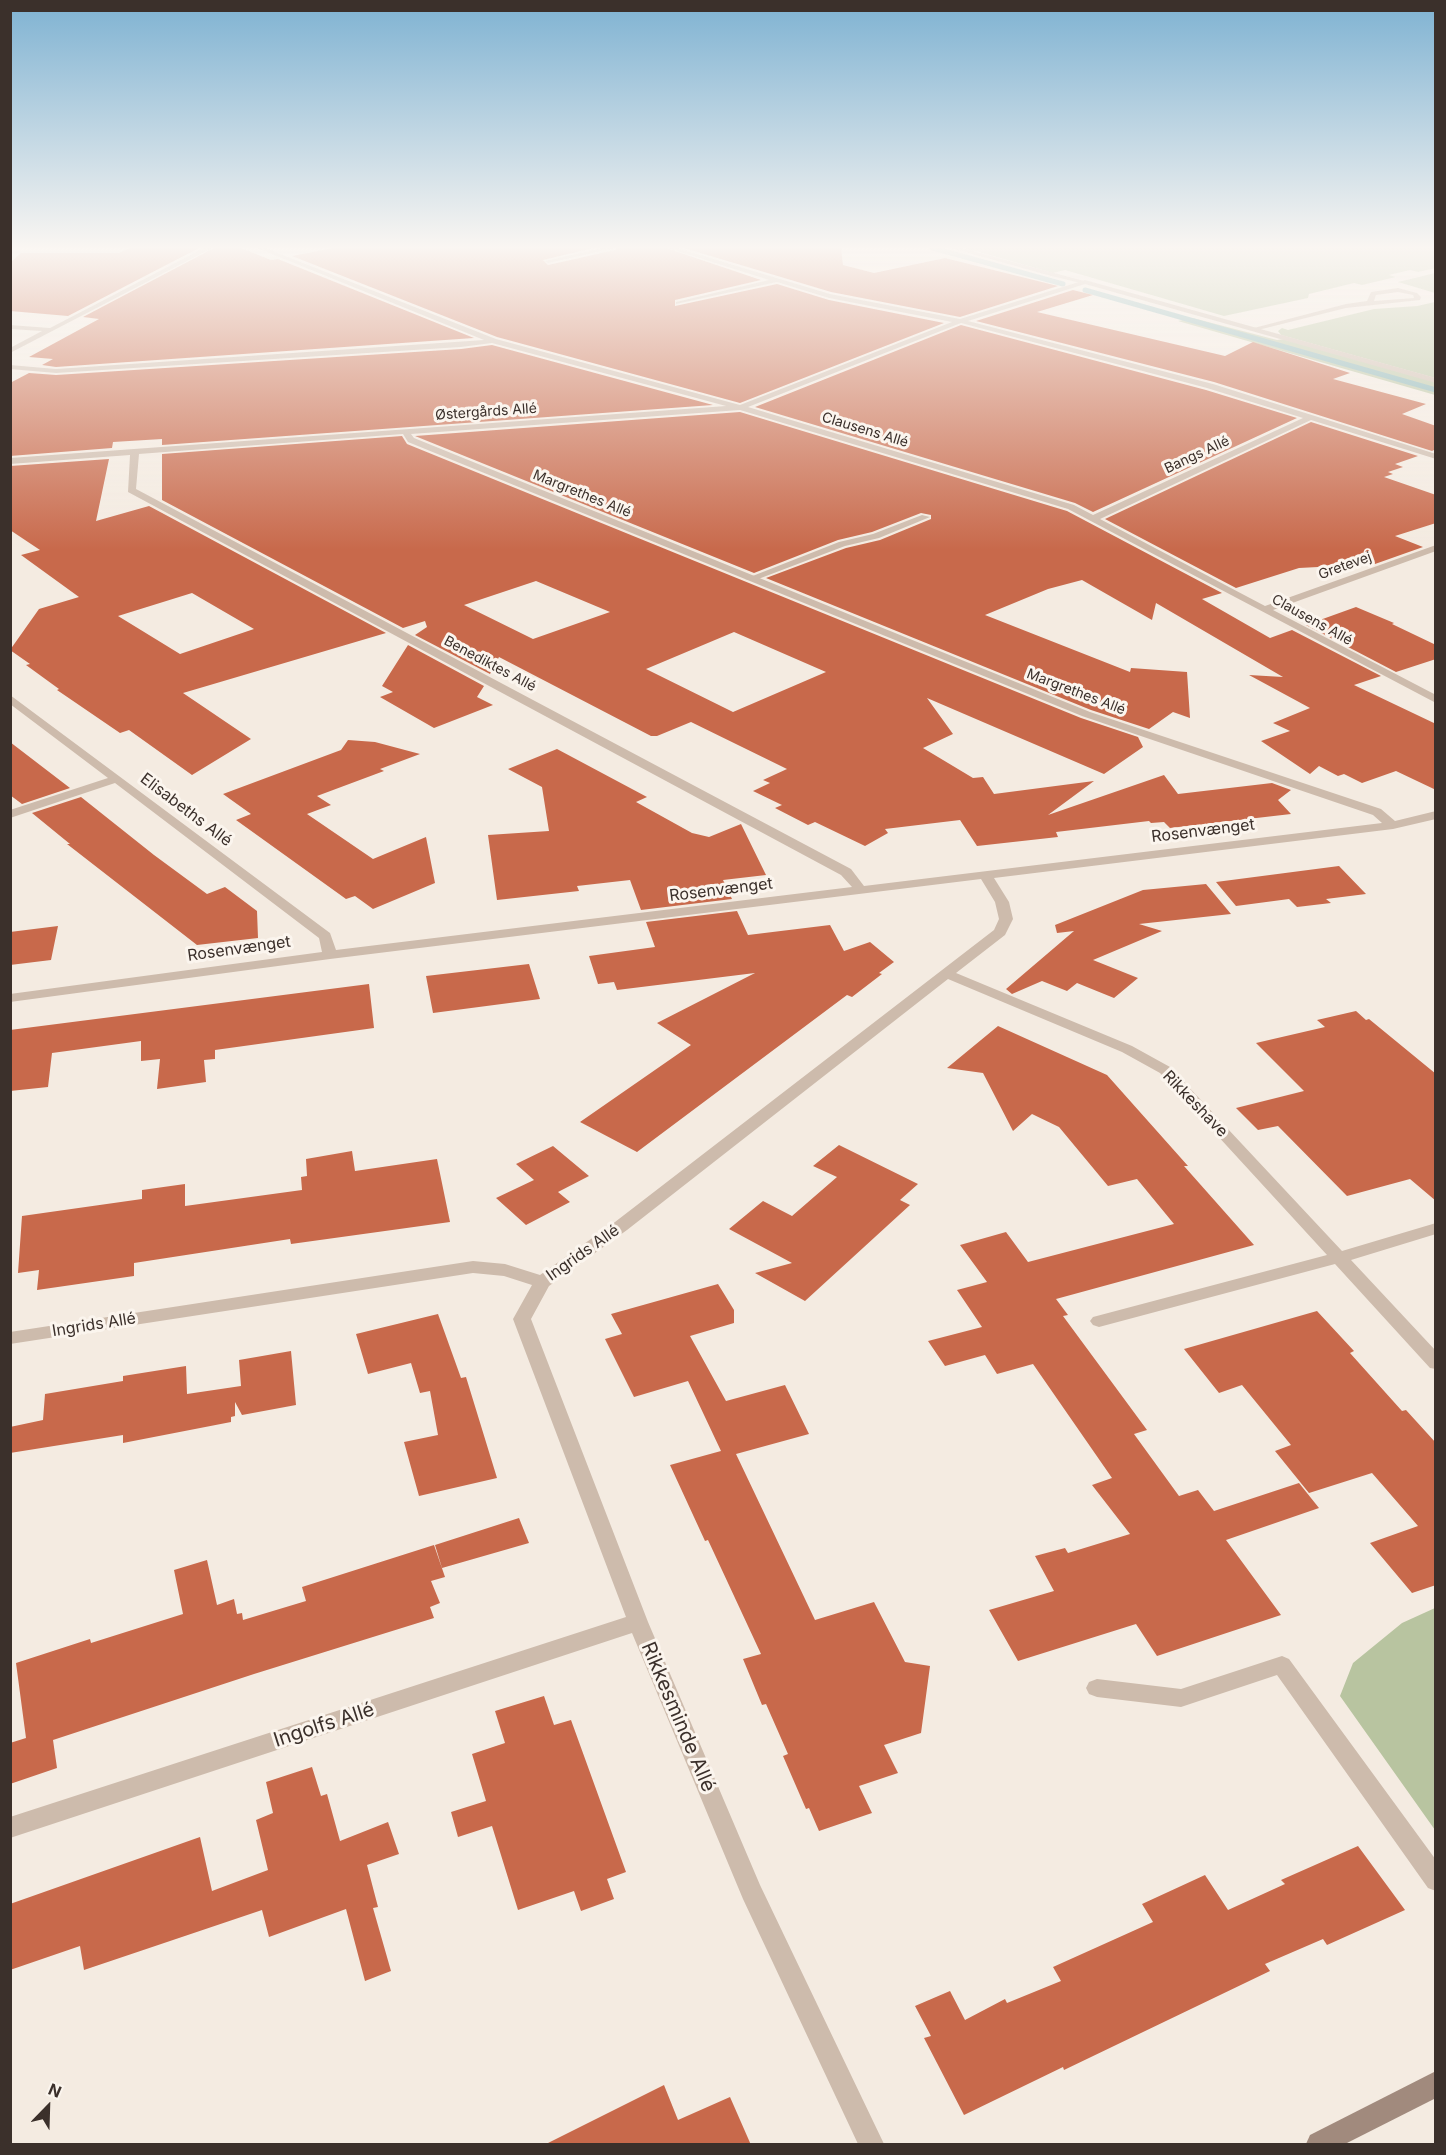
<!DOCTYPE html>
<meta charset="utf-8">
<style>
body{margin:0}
#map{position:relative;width:1446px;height:2155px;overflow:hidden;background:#f4ebe1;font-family:Inter,sans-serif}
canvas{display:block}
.frame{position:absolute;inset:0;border:12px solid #3b302b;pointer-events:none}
.north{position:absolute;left:18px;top:2077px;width:60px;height:60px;-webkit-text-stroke:4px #fbf5ee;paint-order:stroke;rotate:23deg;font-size:16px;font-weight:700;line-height:24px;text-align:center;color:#3b302b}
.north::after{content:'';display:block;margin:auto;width:21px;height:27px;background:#3b302b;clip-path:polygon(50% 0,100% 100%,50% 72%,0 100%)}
</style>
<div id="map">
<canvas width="1446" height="2155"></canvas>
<div class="frame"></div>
<div class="north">N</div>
</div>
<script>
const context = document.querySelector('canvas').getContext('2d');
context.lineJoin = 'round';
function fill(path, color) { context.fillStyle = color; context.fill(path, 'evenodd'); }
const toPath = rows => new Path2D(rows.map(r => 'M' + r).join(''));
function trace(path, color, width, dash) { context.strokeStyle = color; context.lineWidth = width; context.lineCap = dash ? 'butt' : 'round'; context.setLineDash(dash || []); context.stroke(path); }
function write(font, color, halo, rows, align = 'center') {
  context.font = font + ' Inter,sans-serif'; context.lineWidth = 6; context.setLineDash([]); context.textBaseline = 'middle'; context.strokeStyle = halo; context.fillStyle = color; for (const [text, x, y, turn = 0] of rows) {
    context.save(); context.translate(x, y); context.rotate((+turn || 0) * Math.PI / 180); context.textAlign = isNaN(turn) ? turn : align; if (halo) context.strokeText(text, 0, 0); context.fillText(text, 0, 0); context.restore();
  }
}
const green = toPath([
 [965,248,1435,248,1436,268,1418,272,1410,270,1389,275,1396,277,1362,285,1354,283,1309,294,1308,298,1224,316,1065,270,1053,273],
 [1435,273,1435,293,1398,282],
 [1435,302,1435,378,1281,335,1278,331,1282,328,1288,330,1374,309,1417,306],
 [1193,318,1277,340,1284,339,1435,382,1435,395,1178,321],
 [1435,1608,1435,1830,1340,1696,1353,1663,1402,1623]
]);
const stream = toPath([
 [933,248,1063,284],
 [1085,290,1436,390]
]);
const building = toPath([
 [130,248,199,248,68,316,10,311,10,263,21,253,119,253],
 [214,248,241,248,271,260,278,259,474,338,56,367,42,365,53,359,29,357,99,319,83,317],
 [334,248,593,248,543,260,548,265,615,250,617,248,666,248,761,280,675,300,675,306,777,284,829,300,944,323,740,403,497,337,292,256],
 [684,248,841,248,843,265,874,273,945,258,1058,286,960,317,831,292],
 [1073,290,1093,295,1037,312,1225,356,1253,342,1350,373,1333,379,1426,404,1402,414,1436,426,1436,449,1432,451,1214,382,976,321],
 [961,325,1206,390,1297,418,1093,512,1075,503,755,407],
 [492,345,713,405,162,445,162,439,113,442,112,448,10,456,10,383,29,373,56,375,461,349],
 [740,412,1067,511,1222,593,1202,599,1270,638,1292,630,1381,676,1354,685,1436,724,1436,790,1396,771,1362,783,1344,774,1338,776,1319,766,1310,774,1261,741,1290,731,1273,723,1310,708,1249,675,1283,677,1156,603,1152,620,1082,580,1048,589,985,615,1130,672,1131,668,1187,672,1190,718,1173,712,1149,729,1091,710,766,578,846,548,880,540,931,519,931,515,921,513,872,532,838,540,754,573,415,436],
 [1311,422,1418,456,1395,464,1403,467,1388,472,1393,474,1384,477,1436,495,1436,523,1395,536,1423,547,1375,564,1299,568,1236,588,1105,519],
 [402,436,407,444,1081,718,1138,737,1143,747,1104,774,927,698,953,734,923,748,973,778,983,777,994,794,1094,781,1048,815,1164,775,1178,794,1272,783,1291,790,1278,800,1291,814,1170,828,1164,822,1151,823,1149,821,1056,832,1058,837,977,846,960,820,885,829,888,833,865,846,815,822,808,825,775,808,782,805,753,791,770,783,763,780,787,769,691,722,657,736,651,736,499,657,490,674,415,635,427,627,425,621,403,628,162,500,162,454],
 [536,581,610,612,533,639,464,605],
 [734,632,826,672,733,712,646,669],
 [109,459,96,521,149,506,386,633,183,693,251,739,192,775,129,730,120,733,57,690,59,689,26,665,30,664,10,650,39,609,79,597,21,555,40,550,10,530,10,466],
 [192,593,254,629,180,654,118,616],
 [1356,607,1394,623,1392,624,1436,645,1436,659,1396,672,1306,625],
 [408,645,484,686,477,697,493,705,434,728,380,697,393,692,382,686],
 [348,740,375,742,420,754,380,769,384,771,317,796,331,805,307,814,373,859,426,837,435,883,373,909,355,896,346,899,236,820,251,814,223,794,341,750],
 [10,742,70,788,22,804,10,795],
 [557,749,647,797,636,802,692,833,709,837,741,824,766,875,723,880,732,899,641,910,630,880,577,886,579,891,497,900,488,835,549,831,542,787,508,769],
 [81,797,154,855,207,894,225,887,257,911,258,938,197,945,67,844,70,844,32,813],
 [1339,866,1366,894,1326,899,1331,903,1297,907,1289,899,1236,906,1216,882],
 [1206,884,1231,914,1139,924,1162,931,1093,960,1138,978,1114,998,1077,983,1067,991,1042,981,1012,994,1006,989,1074,931,1057,933,1055,925,1143,890],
 [737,911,748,935,830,925,844,951,870,942,894,962,879,973,882,974,852,997,847,995,637,1152,580,1122,691,1045,657,1023,755,973,617,990,614,982,598,984,589,956,655,947,646,922],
 [58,926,51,960,10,965,10,932],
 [529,964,540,999,433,1013,426,976],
 [369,984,374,1028,215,1050,215,1059,204,1060,206,1082,157,1089,160,1059,141,1061,141,1041,52,1053,48,1087,10,1091,10,1030],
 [1356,1011,1366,1020,1369,1019,1436,1074,1436,1201,1410,1179,1347,1196,1278,1126,1258,1130,1236,1108,1304,1091,1256,1043,1325,1027,1317,1020],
 [998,1026,1107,1075,1188,1166,1184,1166,1254,1245,1056,1299,1068,1315,1063,1316,1147,1430,1134,1434,1179,1496,1198,1490,1214,1511,1299,1483,1319,1508,1226,1540,1281,1615,1157,1656,1136,1624,1018,1661,989,1610,1054,1591,1035,1556,1065,1548,1068,1553,1130,1534,1092,1485,1112,1478,1033,1364,997,1374,985,1355,945,1366,928,1341,982,1327,957,1290,987,1282,960,1245,1006,1232,1028,1262,1174,1224,1137,1179,1108,1186,1059,1127,1032,1114,1013,1131,983,1073,947,1068],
 [839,1145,918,1184,900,1200,910,1205,805,1301,755,1273,792,1263,729,1229,763,1201,792,1216,837,1177,813,1166],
 [553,1146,589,1176,558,1192,570,1202,526,1225,496,1198,534,1180,516,1164],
 [352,1151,355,1171,437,1159,450,1222,291,1244,290,1239,134,1263,134,1276,37,1290,39,1270,18,1273,22,1216,142,1199,142,1190,185,1184,185,1206,302,1190,301,1177,307,1176,306,1159],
 [718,1284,734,1310,734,1323,690,1336,726,1401,785,1385,809,1434,736,1454,815,1620,874,1602,905,1662,930,1666,921,1733,884,1745,898,1773,859,1786,872,1813,819,1831,809,1808,806,1809,783,1756,788,1754,766,1704,762,1705,743,1659,761,1654,708,1540,705,1541,670,1465,721,1451,688,1381,634,1397,605,1339,622,1334,611,1314],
 [1317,1311,1354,1351,1350,1353,1402,1411,1406,1410,1436,1443,1436,1585,1412,1593,1370,1543,1418,1526,1372,1473,1309,1493,1275,1451,1291,1445,1242,1385,1219,1393,1184,1349],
 [438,1314,461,1378,466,1377,497,1478,419,1496,404,1442,438,1435,430,1391,420,1393,411,1363,368,1374,356,1334],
 [291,1351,296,1405,242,1415,235,1402,235,1416,231,1417,231,1422,123,1443,123,1435,10,1453,10,1427,43,1420,45,1394,123,1381,123,1376,186,1366,187,1394,241,1386,239,1360],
 [519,1518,529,1543,442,1568,435,1545],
 [434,1545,445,1577,431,1581,440,1603,430,1607,434,1618,254,1674,53,1740,57,1768,10,1784,10,1743,26,1738,16,1663,90,1639,91,1643,183,1614,174,1570,207,1560,217,1605,234,1599,237,1614,242,1613,243,1620,306,1601,302,1587],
 [544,1696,554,1725,571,1720,626,1872,607,1879,614,1899,581,1911,574,1891,518,1910,492,1826,458,1837,451,1812,486,1801,472,1754,505,1743,495,1711],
 [312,1767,321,1796,327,1794,340,1841,388,1822,399,1854,367,1865,378,1907,373,1908,391,1971,365,1981,346,1909,269,1937,262,1910,84,1970,80,1946,10,1970,10,1904,200,1837,212,1891,268,1870,256,1820,273,1813,266,1782],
 [1358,1846,1405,1910,1327,1945,1323,1939,1265,1964,1270,1971,1064,2070,1063,2067,964,2115,924,2038,931,2036,915,2006,950,1991,965,2020,1005,1999,1007,2003,1061,1981,1053,1967,1153,1922,1142,1904,1205,1875,1228,1910,1285,1884,1281,1880],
 [664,2085,678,2120,730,2097,751,2145,544,2145]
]);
const service = toPath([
 [951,248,961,248,1088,282,1085,284,1051,276,951,248],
 [1398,288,1417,293,1421,297,1420,300,1346,308,1254,331,1250,329,1346,304,1367,301,1371,292,1398,288],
 [1398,292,1413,295,1414,298,1374,301,1376,295,1398,292],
 [922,515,930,517,879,538,845,546,753,581,745,579,839,542,873,534,922,515],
 [1282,1656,1289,1659,1436,1860,1436,1891,1428,1888,1277,1675,1181,1707,1097,1697,1089,1694,1086,1688,1089,1682,1097,1679,1181,1689,1282,1656]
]);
const minor = toPath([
 [204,248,212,248,10,353,10,348,42,331,10,329,10,325,50,328,204,248],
 [257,248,265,248,496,339,740,405,952,322,829,298,777,282,676,304,676,302,769,280,668,248,677,248,830,294,960,319,1085,280,1436,378,1436,383,1085,284,968,321,1213,384,1436,454,1436,459,1311,420,1100,519,1265,606,1436,545,1436,551,1273,610,1436,695,1436,703,1068,509,740,410,411,434,414,438,1090,712,1381,809,1395,821,1436,811,1436,819,1393,829,994,878,1009,902,1013,919,1005,935,956,973,1132,1046,1170,1067,1342,1251,1436,1223,1436,1234,1351,1260,1436,1351,1436,1369,1430,1368,1335,1264,1099,1327,1093,1325,1090,1321,1093,1317,1327,1255,1160,1073,1122,1052,948,979,627,1230,549,1286,531,1319,648,1622,760,1885,884,2144,858,2144,743,1899,632,1633,10,1838,10,1817,626,1617,513,1319,532,1285,504,1276,473,1273,10,1344,10,1332,473,1261,505,1264,540,1275,615,1222,994,930,999,919,995,902,981,879,330,959,10,1002,10,994,322,952,319,938,115,783,10,818,10,810,108,778,10,704,10,695,330,933,336,950,852,887,841,875,128,492,130,455,10,464,10,458,726,406,492,343,461,347,56,373,10,369,10,365,56,369,484,340,257,248],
 [961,323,1207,388,1303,418,1093,515,1074,505,748,407,961,323],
 [403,434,408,442,1082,716,1373,815,1382,823,864,886,851,869,136,489,139,454,403,434],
 [603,248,615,248,548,263,545,261,603,248]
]);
const secondary = toPath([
 [1436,2071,1436,2098,1345,2144,1306,2144,1310,2135,1436,2071]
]);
const farStreetnames = [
 ["Østergårds Allé",486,412,-4],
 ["Clausens Allé",865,430,17],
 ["Bangs Allé",1197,455,-25],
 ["Margrethes Allé",582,494,22],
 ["Gretevej",1345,566,-20],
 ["Clausens Allé",1312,620,29],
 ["Benediktes Allé",490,664,28],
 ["Margrethes Allé",1076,692,21]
];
const streetNames = [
 ["Elisabeths Allé",186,810,37],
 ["Rosenvænget",1203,831,-7],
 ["Rosenvænget",721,890,-7],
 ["Rosenvænget",239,949,-8],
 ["Rikkeshave",1195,1104,46],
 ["Ingrids Allé",583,1253,-35],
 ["Ingrids Allé",94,1325,-9]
];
const nearStreetnames = [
 ["Rikkesminde Allé",678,1717,67],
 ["Ingolfs Allé",324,1725,-18]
];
fill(green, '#b8c4a0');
trace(stream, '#7fb0b2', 5);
fill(building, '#c8694b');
fill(service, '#cdbbac');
fill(minor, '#cdbbac');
fill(secondary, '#a18a7d');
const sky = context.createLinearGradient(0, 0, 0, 550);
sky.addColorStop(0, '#7eb2d2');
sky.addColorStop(0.45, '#faf6f2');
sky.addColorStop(1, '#faf6f200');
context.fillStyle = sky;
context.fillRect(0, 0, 1446, 550);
write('14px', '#3b302b', '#fbf5ee', farStreetnames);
write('16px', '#3b302b', '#fbf5ee', streetNames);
write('20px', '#3b302b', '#fbf5ee', nearStreetnames);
</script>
